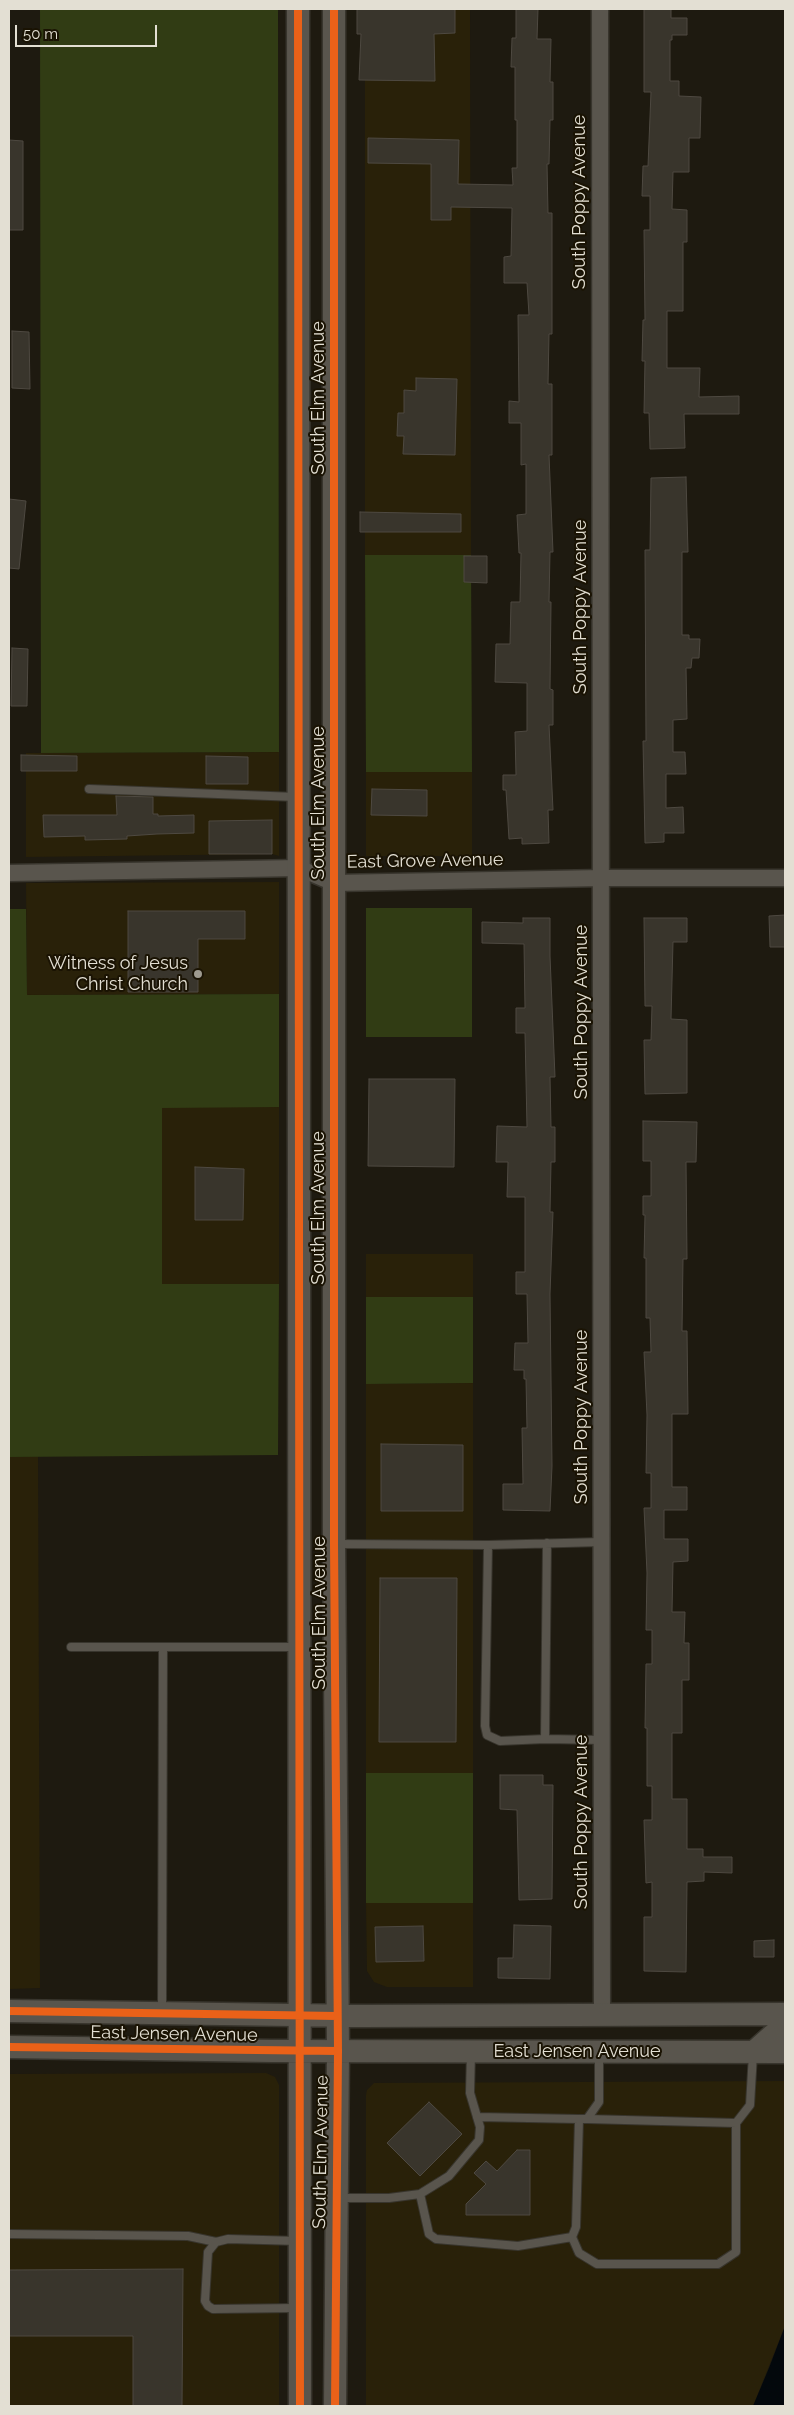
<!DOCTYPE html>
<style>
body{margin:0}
#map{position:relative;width:794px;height:2415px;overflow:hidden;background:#1e1a10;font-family:Raleway,sans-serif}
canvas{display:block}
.frame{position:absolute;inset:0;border:10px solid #e3dfd3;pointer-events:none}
.scale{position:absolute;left:15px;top:25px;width:142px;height:22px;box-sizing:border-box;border:2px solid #e3dfd3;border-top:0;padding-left:6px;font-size:15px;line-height:18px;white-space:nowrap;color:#e3dfd3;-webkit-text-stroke:4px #1a1303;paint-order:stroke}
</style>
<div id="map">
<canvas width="794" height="2415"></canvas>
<div class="frame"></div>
<div class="scale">50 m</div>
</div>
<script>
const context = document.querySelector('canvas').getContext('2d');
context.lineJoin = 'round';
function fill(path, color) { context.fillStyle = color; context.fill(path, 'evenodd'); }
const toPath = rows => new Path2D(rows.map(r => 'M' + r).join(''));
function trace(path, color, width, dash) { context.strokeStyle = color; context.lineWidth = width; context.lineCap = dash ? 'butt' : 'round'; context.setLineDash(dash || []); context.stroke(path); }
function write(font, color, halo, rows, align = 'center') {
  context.font = font + ' Raleway,sans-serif'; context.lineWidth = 4; context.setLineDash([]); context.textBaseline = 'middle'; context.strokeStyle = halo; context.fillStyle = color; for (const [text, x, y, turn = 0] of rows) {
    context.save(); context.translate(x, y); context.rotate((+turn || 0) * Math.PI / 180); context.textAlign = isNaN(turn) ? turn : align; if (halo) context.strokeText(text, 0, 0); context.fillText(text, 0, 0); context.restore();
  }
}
const built = toPath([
 [365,9,470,9,471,555,365,555],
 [279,752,279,856,272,854,26,857,26,753],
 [366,772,472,772,472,856,366,856],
 [279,882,279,994,27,995,26,883],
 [162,1107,279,1107,279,1284,162,1285],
 [366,1254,473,1254,473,1297,366,1297],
 [473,1383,473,1773,366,1773,366,1384],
 [38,1456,40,1988,9,1989,9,1457],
 [366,1903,473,1903,473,1987,387,1987,374,1982,367,1971],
 [266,2073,275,2077,279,2085,279,2406,9,2406,9,2074],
 [785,2081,785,2326,753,2406,366,2406,366,2095,367,2090,374,2083]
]);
const green = toPath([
 [40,9,278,9,279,752,41,753],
 [365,555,471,555,472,772,366,772],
 [366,908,472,908,472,1037,366,1037],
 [9,909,26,909,27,995,279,994,279,1107,162,1108,162,1284,279,1284,278,1455,9,1457],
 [366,1297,473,1297,473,1383,366,1384],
 [366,1773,473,1773,473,1903,366,1903]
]);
const water = toPath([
 [785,2326,785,2406,753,2406,769,2368]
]);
const building = toPath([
 [357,9,455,9,455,33,434,34,435,81,359,80,361,34,357,34,357,9],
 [516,9,538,9,537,39,551,39,550,82,553,82,553,120,550,120,549,164,547,164,548,213,552,213,552,334,549,334,548,384,552,384,552,455,549,455,553,552,550,552,549,602,551,602,550,689,553,690,553,725,549,725,553,810,548,810,549,843,522,844,522,838,509,839,506,790,503,790,503,775,516,775,515,732,527,731,527,683,495,682,496,644,510,644,511,602,520,602,521,553,519,553,517,515,526,514,526,464,521,465,521,423,509,423,509,401,519,402,518,315,529,315,527,283,504,283,504,257,511,256,512,208,451,207,451,220,431,220,431,164,368,163,368,138,459,140,458,184,513,185,512,168,517,168,517,120,515,120,515,67,511,67,512,38,516,38,516,9],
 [644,9,671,9,671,18,687,18,687,35,672,35,672,40,670,40,670,81,679,81,679,96,701,97,700,138,689,138,689,172,673,172,672,209,687,210,687,242,683,242,683,311,667,311,667,368,700,368,699,397,739,396,739,414,684,414,685,448,650,449,649,413,644,413,645,361,642,361,643,320,645,320,644,230,650,230,650,196,642,196,643,166,648,166,651,92,644,92,644,9],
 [9,140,23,141,23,230,9,230,9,140],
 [12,331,29,332,30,389,12,388,12,331],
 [416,378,457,379,455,455,403,454,404,436,397,436,398,413,404,413,404,390,416,391,416,378],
 [686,477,688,552,682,552,682,635,689,635,689,639,700,639,699,658,692,658,691,668,686,668,687,719,673,720,673,752,685,752,686,774,666,774,666,808,683,807,684,833,664,833,664,842,645,843,643,741,646,741,645,550,650,550,651,478,686,477],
 [9,499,26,501,19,569,9,568,9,499],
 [360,512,461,514,461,532,360,532,360,512],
 [464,556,487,556,487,583,464,582,464,556],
 [12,648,28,649,27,706,11,706,12,648],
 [21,755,77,756,77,771,21,771,21,755],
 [206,756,248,757,248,784,206,784,206,756],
 [372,789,427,790,427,816,371,815,372,789],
 [116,796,153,797,153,814,158,814,158,816,194,815,194,833,157,834,127,836,127,839,85,840,85,836,44,837,43,815,117,815,116,796],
 [272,820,272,854,209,854,209,821,272,820],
 [128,911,245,911,245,939,198,939,198,992,128,992,128,911],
 [785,915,785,947,770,947,769,916,785,915],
 [523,918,550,918,550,956,555,1077,550,1077,551,1127,555,1127,555,1162,551,1162,550,1212,553,1212,550,1294,552,1466,550,1511,503,1510,503,1484,523,1484,522,1428,527,1428,526,1379,524,1379,524,1370,514,1370,515,1343,528,1343,527,1294,516,1294,516,1272,525,1272,525,1197,507,1197,508,1162,496,1162,497,1126,527,1127,525,1033,516,1033,516,1008,525,1008,524,944,482,943,482,922,523,923,523,918],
 [644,918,687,918,687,942,673,942,671,1019,687,1020,687,1093,645,1094,644,1040,651,1040,652,1006,645,1006,644,918],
 [369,1079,455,1079,454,1167,368,1166,369,1079],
 [643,1121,697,1122,696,1162,686,1162,687,1259,683,1259,682,1331,687,1331,688,1414,672,1414,672,1487,687,1487,687,1510,664,1510,664,1539,688,1539,688,1561,673,1562,672,1612,685,1612,684,1643,689,1643,689,1680,682,1680,682,1733,672,1733,672,1799,687,1799,687,1849,703,1849,703,1857,732,1857,732,1873,704,1872,704,1881,687,1882,686,1972,644,1971,644,1917,652,1917,652,1882,646,1883,644,1820,652,1820,652,1786,647,1786,647,1728,645,1728,646,1664,652,1664,652,1630,646,1630,647,1573,644,1508,651,1508,651,1473,646,1473,647,1415,644,1352,651,1352,650,1318,646,1318,646,1258,644,1258,645,1215,643,1215,643,1196,651,1196,651,1161,643,1161,643,1121],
 [195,1167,244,1169,243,1220,195,1220,195,1167],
 [381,1444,463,1445,463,1511,381,1511,381,1444],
 [380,1578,457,1578,456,1742,379,1742,380,1578],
 [500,1775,543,1775,543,1785,553,1785,552,1899,519,1900,517,1810,500,1809,500,1775],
 [514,1925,551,1926,550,1979,498,1978,498,1958,513,1958,514,1925],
 [423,1926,424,1961,376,1962,375,1927,423,1926],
 [774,1940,774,1957,754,1957,754,1941,774,1940],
 [429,2102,462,2134,420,2176,387,2143,429,2102],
 [517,2150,530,2150,530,2215,466,2215,466,2204,486,2184,474,2173,486,2161,497,2171,517,2150],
 [183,2269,182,2406,133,2406,133,2336,9,2336,9,2270,183,2269]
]);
const lane = toPath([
 [89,789,296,797],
 [336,1544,488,1545,602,1542],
 [488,1545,485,1726,487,1735,500,1741,545,1739,547,1543],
 [71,1647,163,1647],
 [545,1739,602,1740],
 [162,2011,163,1647,298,1647],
 [477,2117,579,2119],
 [587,2119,736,2123,750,2105,753,2054],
 [420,2194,429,2234,436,2239,518,2246,572,2237,576,2227,579,2119,587,2119,599,2102,599,2053],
 [339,2198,389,2198,420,2194,449,2176,479,2140,480,2127,470,2093,471,2052],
 [9,2234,188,2236,216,2242],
 [572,2237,579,2253,597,2264,718,2264,736,2252,736,2123],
 [297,2308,213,2309,208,2306,205,2301,208,2252,216,2242,228,2239,298,2241]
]);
const street = toPath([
 [600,9,602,2015],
 [9,873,299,868,334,883,602,878,785,878]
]);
const secondary = toPath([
 [298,9,300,2406],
 [334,9,334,1544,338,2051,335,2406],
 [9,2011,364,2016,785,2014],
 [9,2047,272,2051,785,2052],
 [754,2052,773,2035,785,2031]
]);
const cycleway = toPath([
 [298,9,300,2406],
 [334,9,334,1544,338,2051,335,2406],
 [9,2011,337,2016],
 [9,2047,338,2051]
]);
const markers = [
 [198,974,5,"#9e9a8f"]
];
const streetNames = [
 ["South Poppy Avenue",580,202,-90],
 ["South Elm Avenue",319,398,-90],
 ["South Poppy Avenue",581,607,-90],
 ["South Elm Avenue",319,803,-90],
 ["East Grove Avenue",425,861,-1],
 ["South Poppy Avenue",582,1012,-90],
 ["South Elm Avenue",319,1208,-90],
 ["South Poppy Avenue",582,1417,-90],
 ["South Elm Avenue",320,1613,-90],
 ["South Poppy Avenue",582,1822,-90],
 ["East Jensen Avenue",174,2034,1],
 ["East Jensen Avenue",577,2052],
 ["South Elm Avenue",321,2152,-89]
];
const poiNames = [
 ["Witness of Jesus",188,964],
 ["Christ Church",188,985]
];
fill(built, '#292109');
fill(green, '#313c14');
fill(water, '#03080c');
fill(building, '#39352c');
trace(building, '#4e4941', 1);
trace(lane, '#38352d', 10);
trace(street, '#38352d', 19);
trace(secondary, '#38352d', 25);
trace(lane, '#59554d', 8);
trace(street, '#59554d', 16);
trace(secondary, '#59554d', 22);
trace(cycleway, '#ea6118', 8);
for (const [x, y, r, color] of markers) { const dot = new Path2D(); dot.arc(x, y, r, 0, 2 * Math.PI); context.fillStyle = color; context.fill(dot); trace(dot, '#1a1303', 2); }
write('18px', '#e3dfd3', '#1a1303', streetNames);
write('18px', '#e3dfd3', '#1a1303', poiNames, 'right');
</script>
